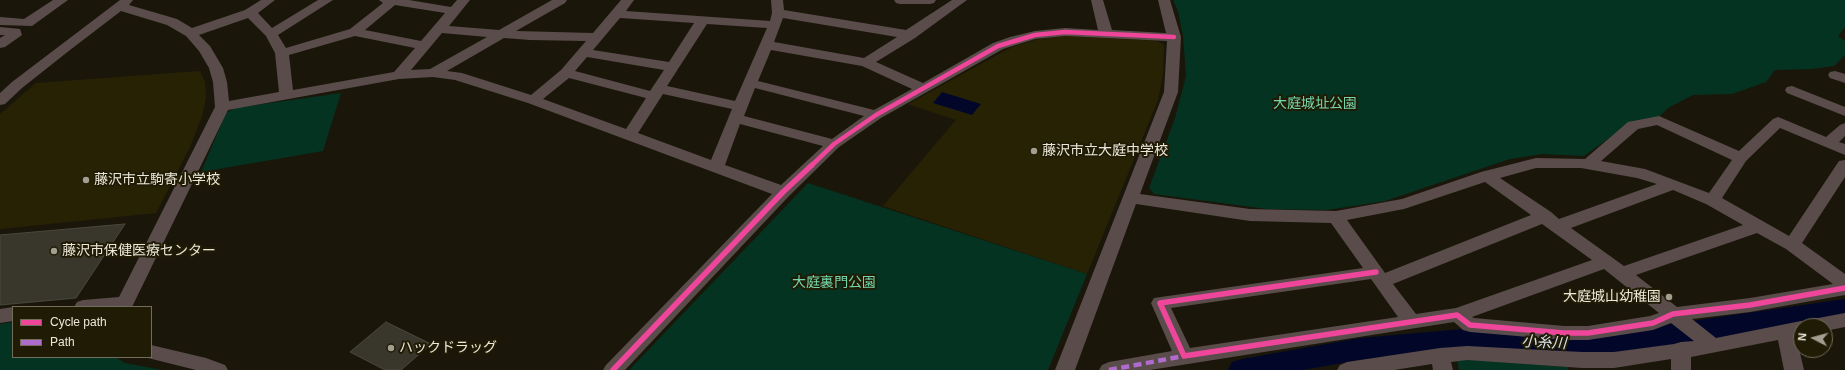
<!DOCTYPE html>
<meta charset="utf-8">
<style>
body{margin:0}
#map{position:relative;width:1845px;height:370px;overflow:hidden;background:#1a170a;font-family:Helvetica,sans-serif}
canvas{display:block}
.legend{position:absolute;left:12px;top:306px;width:140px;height:52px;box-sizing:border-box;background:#201b04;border:1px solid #716d5a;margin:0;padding:5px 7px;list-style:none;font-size:12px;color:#ebe8da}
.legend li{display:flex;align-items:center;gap:8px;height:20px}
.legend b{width:20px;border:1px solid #716d5a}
.north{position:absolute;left:1793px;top:318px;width:40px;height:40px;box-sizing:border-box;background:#201b04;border:1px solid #716d5a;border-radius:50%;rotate:276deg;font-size:11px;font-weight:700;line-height:16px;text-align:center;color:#ebe8da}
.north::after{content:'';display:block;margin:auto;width:14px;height:18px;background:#a29f91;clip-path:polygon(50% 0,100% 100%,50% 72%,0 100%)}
</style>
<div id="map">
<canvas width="1845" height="370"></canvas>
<ul class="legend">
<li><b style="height:5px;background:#ed469a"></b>Cycle path</li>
<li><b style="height:5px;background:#b06ccc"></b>Path</li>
</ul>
<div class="north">N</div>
</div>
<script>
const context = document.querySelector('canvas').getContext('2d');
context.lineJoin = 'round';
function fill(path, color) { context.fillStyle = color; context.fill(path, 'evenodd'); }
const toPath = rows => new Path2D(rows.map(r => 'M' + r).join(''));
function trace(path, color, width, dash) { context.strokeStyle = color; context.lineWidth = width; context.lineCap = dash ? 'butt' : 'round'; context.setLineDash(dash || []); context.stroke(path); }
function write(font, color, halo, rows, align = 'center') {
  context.font = font + ' Helvetica,"Noto Sans JP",sans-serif'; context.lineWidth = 4; context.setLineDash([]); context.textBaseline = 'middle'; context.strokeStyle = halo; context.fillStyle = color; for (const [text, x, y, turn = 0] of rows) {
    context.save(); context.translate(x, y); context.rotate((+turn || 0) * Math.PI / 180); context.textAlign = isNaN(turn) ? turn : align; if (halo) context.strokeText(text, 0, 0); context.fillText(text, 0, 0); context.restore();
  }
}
const built = toPath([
 [1062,36,1157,41,1164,45,1163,74,1158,100,1087,274,883,206,956,120,908,104,1012,47,1035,40],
 [200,71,205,82,206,98,202,116,190,147,156,213,0,229,0,114,36,83]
]);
const green = toPath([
 [1173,0,1845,0,1845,27,1838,36,1845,41,1845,55,1834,66,1812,69,1775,70,1766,82,1732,94,1693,95,1668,108,1658,118,1630,123,1584,156,1542,154,1510,159,1385,201,1327,210,1267,209,1154,194,1149,188,1175,118,1186,76,1183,36,1178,11],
 [341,93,323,151,201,172,226,113,235,108],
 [808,183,1087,274,1048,370,629,370],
 [13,322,13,357,115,357,125,363,162,370,0,370,0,324],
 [1457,359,1568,367,1568,370,1459,370]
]);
const water = toPath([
 [942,92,981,104,972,115,933,103]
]);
const river = toPath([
 [1845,299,1845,319,1613,355,1593,357,1462,349,1360,360,1303,370,1228,370,1232,362,1242,359,1360,338,1462,329,1593,335,1845,299]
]);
const building = toPath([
 [125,224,76,298,0,305,0,235,125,224],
 [386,322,431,344,401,370,385,370,350,352,386,322]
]);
const minor = toPath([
 [53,0,68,0,32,26,0,25,0,17,24,19,53,0],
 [120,0,133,0,129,5,177,19,192,28,245,10,261,0,275,0,258,13,272,28,318,0,333,0,278,35,286,48,350,29,383,3,379,0,409,0,451,7,457,0,470,0,449,26,499,30,552,0,567,0,565,3,516,31,593,33,621,0,634,0,626,11,770,21,772,13,771,0,783,0,784,10,906,30,952,0,967,0,915,38,876,62,923,83,993,43,1010,37,1035,31,1065,28,1098,30,1091,0,1103,0,1112,30,1166,33,1158,0,1170,0,1181,37,1178,92,1140,194,1250,209,1336,211,1402,199,1481,172,1536,158,1585,159,1628,122,1659,116,1739,151,1773,119,1778,117,1783,119,1826,137,1840,125,1845,123,1845,136,1839,142,1845,144,1845,155,1780,128,1746,161,1722,198,1789,236,1839,161,1845,160,1845,177,1802,243,1845,274,1845,295,1750,312,1692,319,1716,338,1801,321,1806,322,1813,319,1845,313,1845,327,1825,331,1825,326,1801,326,1801,335,1796,336,1804,370,1784,370,1778,340,1691,357,1691,370,1671,370,1671,359,1614,368,1582,368,1467,360,1451,362,1453,370,1433,370,1432,364,1394,370,1337,370,1340,365,1347,362,1440,348,1467,346,1582,352,1614,352,1674,344,1681,342,1694,341,1671,323,1653,330,1588,340,1564,340,1470,332,1463,330,1454,322,1150,370,1099,370,1102,365,1109,362,1172,351,1151,303,1154,298,1363,268,1331,223,1250,221,1136,204,1075,370,1055,370,1164,92,1167,41,1065,36,1035,39,1003,49,881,118,839,147,789,196,625,370,603,370,606,365,772,194,528,103,455,80,433,77,399,79,228,110,132,307,74,307,77,302,83,300,119,297,215,107,213,82,209,68,199,51,186,36,167,25,121,11,70,50,22,88,5,104,0,105,0,93,12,82,120,0],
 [395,5,445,13,421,41,365,30,395,5],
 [248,18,266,36,275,53,279,92,229,101,227,82,223,68,210,46,199,35,248,18],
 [620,18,694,23,669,62,593,50,620,18],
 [783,18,897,37,864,58,774,42,783,18],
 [707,24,767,28,735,101,667,86,707,24],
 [442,33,487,37,430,69,411,70,442,33],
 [355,36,415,48,394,72,293,90,289,55,355,36],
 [504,38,530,40,586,41,561,70,531,95,462,73,447,71,504,38],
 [771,50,862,66,912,89,874,110,758,81,771,50],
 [587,57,664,70,650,91,575,71,587,57],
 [569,78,646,98,626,129,543,99,569,78],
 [755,88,864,116,832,139,744,116,755,88],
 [663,94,732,109,711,160,638,133,663,94],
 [740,124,823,146,781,185,725,165,740,124],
 [1657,125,1732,160,1709,193,1645,169,1601,161,1638,129,1657,125],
 [1536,168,1581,168,1637,178,1657,184,1559,219,1551,212,1500,178,1536,168],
 [1485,182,1531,215,1385,273,1347,220,1404,209,1485,182],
 [1673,190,1706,204,1743,225,1624,266,1571,228,1673,190],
 [1542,224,1592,260,1456,308,1416,314,1393,284,1542,224],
 [1757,233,1786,249,1833,284,1750,298,1677,307,1636,275,1757,233],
 [1604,269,1659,313,1650,316,1588,326,1564,326,1474,318,1472,317,1604,269],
 [1371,279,1398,317,1190,348,1171,308,1371,279],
 [894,0,936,0,934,3,930,4,900,4,896,3,894,0],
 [0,27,20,29,22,35,5,47,0,48,0,38,5,35,0,35,0,27],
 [1835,71,1845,74,1845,83,1830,78,1828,75,1830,72,1835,71],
 [1792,86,1845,107,1845,116,1787,93,1785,90,1787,87,1792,86],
 [13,307,13,321,0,323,0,309,13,307],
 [151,345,206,358,225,365,228,370,196,370,144,357,151,357,151,345]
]);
const quiet = toPath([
 [1109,370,1184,356]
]);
const cyclewayFar1 = toPath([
 [811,166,834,144,876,115,998,46,1035,35,1065,32,1174,37]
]);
const cycleway = toPath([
 [1376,272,1160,303,1184,356,1457,315,1470,325,1564,333,1588,333,1653,323,1673,314,1750,305,1845,288],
 [613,370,783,192,812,165]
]);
const markers = [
 [1034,151,4,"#a29f91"],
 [86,180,4,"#a29f91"],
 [54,251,4,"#a29f91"],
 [1669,297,4,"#a29f91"],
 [391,348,4,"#a29f91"]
];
const parkNames = [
 ["大庭城址公園",1315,104],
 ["大庭裏門公園",834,283]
];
const poiNames = [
 ["藤沢市立大庭中学校",1042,151],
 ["藤沢市立駒寄小学校",94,180],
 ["藤沢市保健医療センター",62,251],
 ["大庭城山幼稚園",1661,297,"right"],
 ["ハックドラッグ",399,348]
];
const waterNames = [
 ["小糸川",1544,343,3]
];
fill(built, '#282205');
fill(green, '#043321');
fill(water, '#020729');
fill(river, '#020729');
fill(building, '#39372c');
trace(building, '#4a483d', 1);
fill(minor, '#5a4c4b');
trace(quiet, '#b06ccc', 4.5, [8, 4.5]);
trace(cyclewayFar1, '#ed469a', 4.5);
trace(cycleway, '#ed469a', 5.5);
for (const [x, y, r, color] of markers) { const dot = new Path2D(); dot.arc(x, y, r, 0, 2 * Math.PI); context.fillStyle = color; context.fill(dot); trace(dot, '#201b04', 1.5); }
write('14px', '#74d5ac', '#201b04', parkNames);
write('14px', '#ebe8da', '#201b04', poiNames, 'left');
write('italic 15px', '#d9e1f0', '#201b04', waterNames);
</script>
